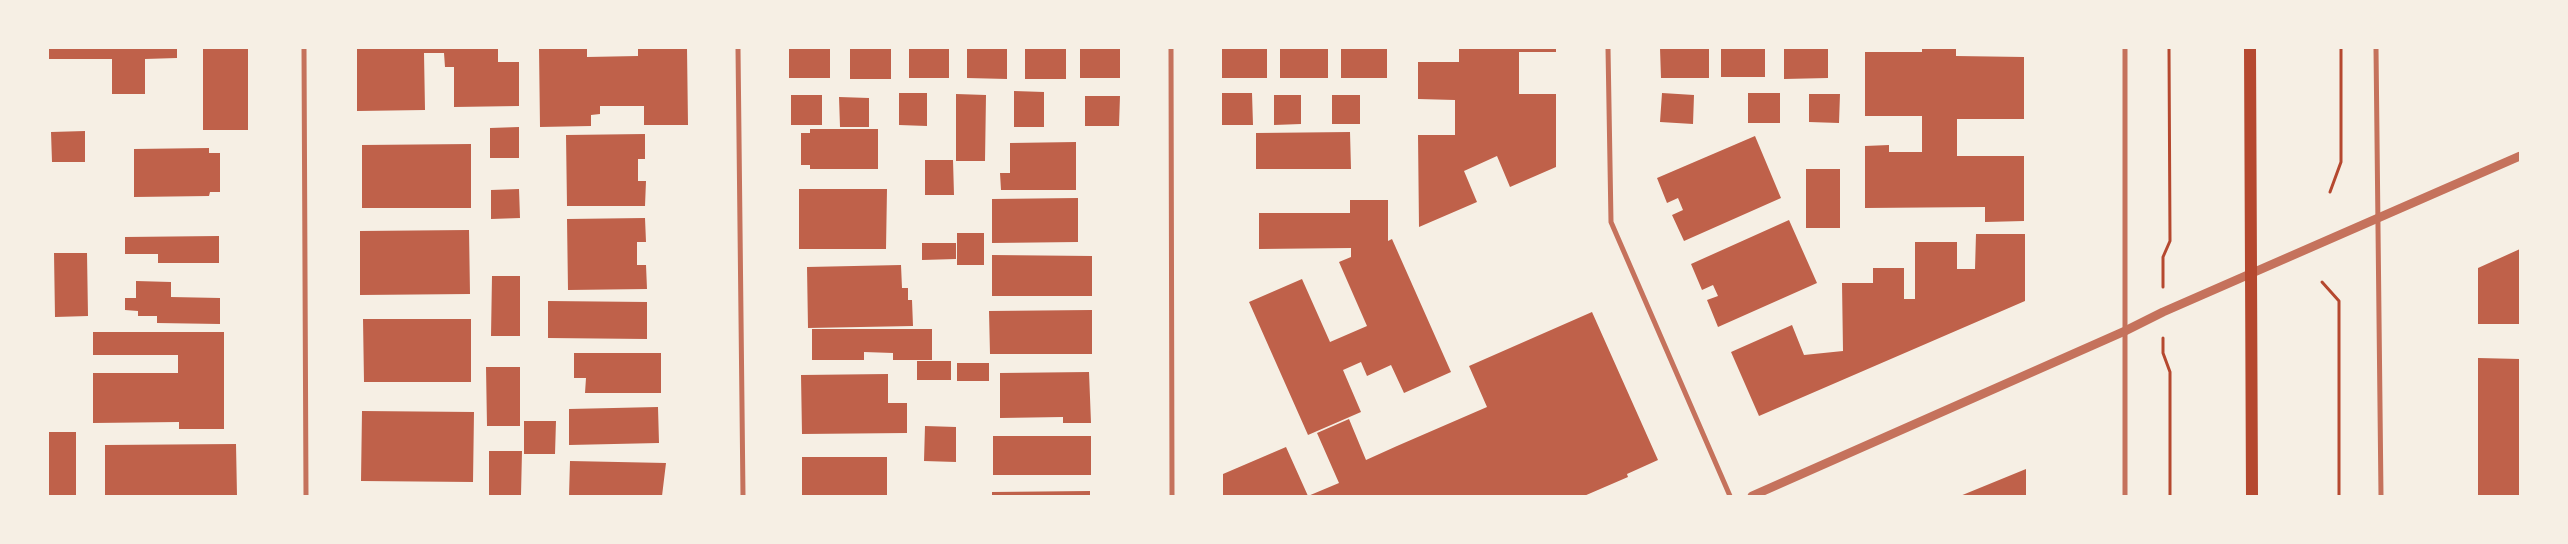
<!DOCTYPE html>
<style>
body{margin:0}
#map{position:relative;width:2568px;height:544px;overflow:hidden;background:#f6efe4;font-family:Montserrat,sans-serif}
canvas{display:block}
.frame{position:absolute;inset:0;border:49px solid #f6efe4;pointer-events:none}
</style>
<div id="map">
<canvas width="2568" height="544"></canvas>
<div class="frame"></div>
</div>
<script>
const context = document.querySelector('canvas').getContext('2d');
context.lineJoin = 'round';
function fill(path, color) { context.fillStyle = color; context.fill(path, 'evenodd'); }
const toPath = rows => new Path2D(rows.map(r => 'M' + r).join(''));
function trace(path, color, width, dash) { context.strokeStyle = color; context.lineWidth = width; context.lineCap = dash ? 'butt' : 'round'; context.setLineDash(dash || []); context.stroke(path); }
const building = toPath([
 [48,48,177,48,177,58,145,59,145,94,112,94,112,59,48,59],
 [203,48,248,48,248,130,203,130],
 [357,48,498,48,498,62,519,62,519,106,454,107,454,67,445,67,444,53,424,53,425,110,357,111],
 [539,48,587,48,587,57,638,56,638,48,687,48,688,125,644,125,644,106,600,106,600,114,591,115,591,126,540,127],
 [789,48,830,48,830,78,789,78],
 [850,48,891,48,891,79,850,79],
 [909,48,949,48,949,78,909,78],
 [967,48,1007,48,1007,79,967,78],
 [1025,48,1066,48,1066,79,1025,79],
 [1080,48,1120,48,1120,78,1080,78],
 [1222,48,1267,48,1267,78,1222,78],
 [1280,48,1328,48,1328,78,1280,78],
 [1341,48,1387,48,1387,78,1341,78],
 [1459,48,1556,48,1556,52,1519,52,1519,94,1556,94,1556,167,1510,187,1497,156,1464,171,1477,202,1419,227,1418,135,1455,135,1455,100,1418,99,1418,62,1459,62],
 [1660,48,1709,48,1709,78,1661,78],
 [1721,48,1765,48,1765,77,1721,77],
 [1784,48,1828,48,1828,78,1784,79],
 [1922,48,1956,48,1956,56,2024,57,2024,119,1957,119,1957,156,2024,156,2024,221,1985,222,1985,207,1865,208,1865,146,1889,145,1889,152,1922,152,1922,116,1865,116,1865,52,1922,52],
 [1014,91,1044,92,1044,127,1014,127],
 [899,93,927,93,927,126,899,125],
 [1222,93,1252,93,1253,125,1222,125],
 [1662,93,1694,95,1693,124,1660,122],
 [1748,93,1780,93,1780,123,1748,123],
 [956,94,986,95,985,161,956,161],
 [1809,94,1840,94,1839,123,1809,122],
 [791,95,822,95,822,125,791,125],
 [1274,95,1301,95,1301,124,1274,125],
 [1332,95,1360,95,1360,124,1332,124],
 [1085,96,1120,96,1119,126,1085,126],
 [839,97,869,98,869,127,840,127],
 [519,127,519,158,490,158,490,128],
 [810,129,878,129,878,169,810,169,810,165,801,165,801,133,810,133],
 [85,131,85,162,52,162,51,132],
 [1350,132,1351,169,1256,169,1256,133],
 [645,134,645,159,638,159,638,181,646,181,645,206,567,206,566,135],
 [1755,136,1781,198,1684,241,1672,215,1683,210,1678,198,1667,203,1657,178],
 [1076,142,1076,190,1001,190,1000,173,1010,173,1010,143],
 [471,144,471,208,362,208,362,145],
 [209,148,209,153,220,153,220,192,210,192,209,196,134,197,134,149],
 [925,160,953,160,954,195,925,195],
 [1806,169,1840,169,1840,228,1806,228],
 [519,189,520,218,491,219,491,190],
 [799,189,887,189,886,249,799,249],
 [1078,198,1078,242,992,243,992,199],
 [1350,200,1388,200,1388,241,1392,239,1451,372,1404,393,1391,365,1367,376,1361,362,1343,370,1361,412,1308,435,1249,302,1302,279,1330,342,1367,326,1339,262,1351,257,1351,248,1259,249,1259,213,1350,213],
 [645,218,646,242,637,242,637,265,646,265,647,289,568,290,567,219],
 [1789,220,1817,283,1718,327,1707,300,1718,296,1713,285,1702,290,1691,264],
 [469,230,470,294,360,295,360,231],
 [957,233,984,233,984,265,957,265],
 [1976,234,2025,234,2025,301,1759,416,1731,352,1792,325,1804,355,1843,351,1842,283,1873,283,1873,268,1904,268,1904,299,1915,299,1915,242,1957,242,1957,269,1975,269],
 [219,236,219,263,158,263,158,254,125,254,125,237],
 [922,243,956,243,956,259,922,260],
 [2520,249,2520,324,2478,324,2478,268],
 [54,253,87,253,88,316,55,317],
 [992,255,1092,256,1092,296,992,296],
 [901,265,902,288,908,288,908,300,912,300,913,326,808,328,807,267],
 [492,276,520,276,520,336,491,336],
 [136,281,171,282,171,297,220,298,220,324,157,323,157,316,138,316,138,311,125,310,125,298,136,298],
 [548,301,647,302,647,339,548,338],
 [1092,310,1092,354,990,354,989,311],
 [1592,312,1658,460,1627,474,1628,477,1584,496,1223,496,1223,474,1286,447,1308,496,1339,483,1317,433,1349,419,1366,460,1397,446,1487,407,1469,366],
 [363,319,471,319,471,382,364,382],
 [812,329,932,329,932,360,893,360,893,353,864,352,864,360,812,360],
 [93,332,224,332,224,429,179,429,179,422,93,423,93,373,178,373,178,355,93,355],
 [574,353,661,353,661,393,585,393,586,378,574,378],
 [2478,358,2520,359,2520,496,2478,496],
 [917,361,951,361,951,380,917,380],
 [957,363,989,363,989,381,957,381],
 [486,367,520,367,520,426,487,426],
 [1089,372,1091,423,1063,423,1063,417,1000,418,1000,373],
 [888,374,888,403,907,403,907,433,802,434,801,375],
 [658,407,659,443,569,445,569,409],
 [362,411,474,412,473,482,361,481],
 [524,421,556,421,555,454,524,454],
 [925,426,956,427,956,462,924,461],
 [48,432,76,432,76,496,48,496],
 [993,436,1091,436,1091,475,993,475],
 [236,444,237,496,105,496,105,445],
 [489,451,522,451,521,495,489,495],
 [802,457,887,457,887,496,802,496],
 [570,461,666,463,662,496,569,496],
 [2026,469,2026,496,1960,496],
 [1090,491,1090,496,992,496,992,492]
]);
const path = toPath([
 [2330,192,2341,162,2341,48],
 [2322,282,2339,301,2339,496],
 [2163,287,2163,257,2170,241,2169,48],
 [2163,338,2163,353,2170,372,2170,496]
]);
const minor = toPath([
 [304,48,306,496],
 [738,48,743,496],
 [1171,48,1172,496],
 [1608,48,1611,222,1730,496],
 [2376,48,2381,496],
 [2125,496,2125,48]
]);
const tertiary = toPath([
 [1752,496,2125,331,2163,312,2520,156]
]);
const primary = toPath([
 [2250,48,2252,496]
]);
fill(building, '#bf614a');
trace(path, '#b5482f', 3);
trace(minor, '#c5725c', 5);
trace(tertiary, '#c5725c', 9);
trace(primary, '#b5482f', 12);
</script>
